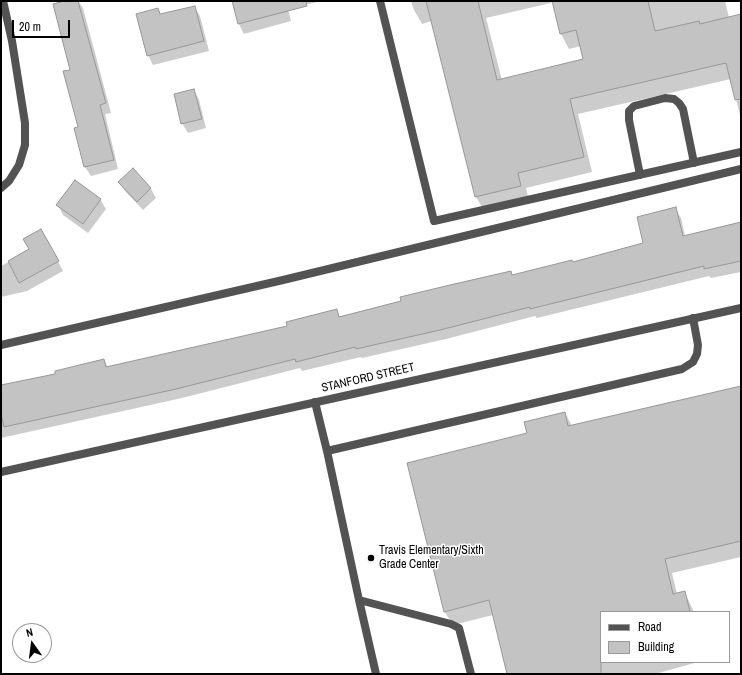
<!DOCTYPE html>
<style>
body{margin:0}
#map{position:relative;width:742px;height:675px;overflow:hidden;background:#fff;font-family:"Archivo Narrow",sans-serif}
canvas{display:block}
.frame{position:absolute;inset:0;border:2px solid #000;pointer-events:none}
.legend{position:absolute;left:600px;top:611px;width:130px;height:52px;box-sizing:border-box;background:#fff;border:1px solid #999;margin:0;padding:5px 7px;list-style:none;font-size:12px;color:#000}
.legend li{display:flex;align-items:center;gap:8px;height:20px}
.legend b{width:20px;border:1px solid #999}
.north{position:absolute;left:12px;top:623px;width:40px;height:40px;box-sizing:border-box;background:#fff;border:1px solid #999;border-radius:50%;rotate:346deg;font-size:11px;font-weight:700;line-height:16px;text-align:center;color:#000}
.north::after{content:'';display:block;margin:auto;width:14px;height:18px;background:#000;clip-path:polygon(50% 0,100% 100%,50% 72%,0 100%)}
.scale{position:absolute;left:12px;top:20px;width:58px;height:18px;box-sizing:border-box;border:2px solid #000;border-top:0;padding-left:5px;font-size:12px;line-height:14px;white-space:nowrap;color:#000;-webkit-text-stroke:3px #fff;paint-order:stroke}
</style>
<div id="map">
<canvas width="742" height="675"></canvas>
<div class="frame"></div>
<ul class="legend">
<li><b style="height:5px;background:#535353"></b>Road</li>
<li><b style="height:11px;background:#c3c3c3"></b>Building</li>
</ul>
<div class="north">N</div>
<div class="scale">20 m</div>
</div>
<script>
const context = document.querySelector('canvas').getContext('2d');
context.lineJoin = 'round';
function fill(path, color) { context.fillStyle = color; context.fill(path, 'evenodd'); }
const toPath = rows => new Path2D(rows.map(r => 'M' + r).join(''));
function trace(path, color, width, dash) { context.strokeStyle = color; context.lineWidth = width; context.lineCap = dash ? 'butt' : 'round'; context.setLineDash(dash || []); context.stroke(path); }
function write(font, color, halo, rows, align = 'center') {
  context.font = font + ' "Archivo Narrow",sans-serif'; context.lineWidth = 3; context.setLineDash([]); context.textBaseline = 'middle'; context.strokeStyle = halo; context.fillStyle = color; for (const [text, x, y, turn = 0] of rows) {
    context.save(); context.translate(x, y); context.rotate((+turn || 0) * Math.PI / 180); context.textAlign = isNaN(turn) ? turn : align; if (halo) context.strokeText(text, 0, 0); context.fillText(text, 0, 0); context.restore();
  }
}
const shadow = toPath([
 [68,1,78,1,83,8,111,113,105,114,118,169,91,176,85,167,76,129,79,128,71,70],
 [233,1,321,1,288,9,291,21,244,34,239,24],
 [411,1,551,1,551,3,486,18,502,80,584,60,581,46,569,49,561,34,553,1,725,1,729,18,741,15,741,119,731,79,578,114,592,172,526,188,529,201,485,212,476,197,432,21,422,24,413,8],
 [194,7,200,16,209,51,153,65,148,55,158,9,161,15],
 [194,90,199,100,206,128,188,133,182,123],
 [133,170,151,189,156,198,143,210,125,191,120,182],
 [100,199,106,209,88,233,63,215,58,205],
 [675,209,681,218,685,236,741,222,741,272,711,278,709,276,537,318,535,316,446,339,362,358,361,357,302,371,300,368,182,398,1,438,1,386,57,374,104,360,108,368,288,326,336,311,340,317,510,272,513,276,631,248,644,243],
 [41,230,63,271,27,291,1,297,1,266,31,250],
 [741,387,741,557,672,573,677,594,685,593,694,612,601,612,601,662,698,662,655,674,508,674,493,615,453,625,444,611,528,434,565,413,572,426]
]);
const building = toPath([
 [64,1,78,1,106,103,100,105,114,160,84,167,74,128,78,127,63,71,70,70,53,4,64,1],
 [232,1,306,1,307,6,238,24,232,1],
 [426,1,478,1,497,80,583,59,576,30,560,34,552,1,648,1,655,31,699,21,700,24,741,14,741,99,735,100,726,63,570,99,584,157,518,173,521,186,475,197,426,1],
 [195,6,204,41,147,56,136,14,158,8,160,14,195,6],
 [194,89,202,119,181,124,174,94,194,89],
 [133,168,151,188,137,202,118,182,133,168],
 [75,180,101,199,83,224,56,205,75,180],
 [676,207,683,236,741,222,741,261,704,269,704,266,530,309,530,307,440,330,356,349,355,347,296,362,295,359,176,389,4,427,1,413,1,385,55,374,55,371,104,359,106,367,287,326,286,322,337,309,339,317,401,301,400,297,450,285,511,271,512,275,572,260,573,262,643,243,637,217,676,207],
 [41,229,59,261,19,283,8,261,29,249,23,239,41,229],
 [741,386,741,541,665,559,673,594,685,591,690,612,601,612,601,674,507,674,489,600,444,612,407,463,527,433,524,422,565,412,568,426,741,386]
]);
const service = toPath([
 [380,1,434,221,741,152],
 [640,175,629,120,629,111,634,106,665,98,674,99,679,103,683,109,694,163],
 [1,345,283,280,741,169],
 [315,402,327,451,682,369,693,362,697,354,698,345,693,318],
 [327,451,359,600,451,624,459,628,471,674],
 [359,600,376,674]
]);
const minor = toPath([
 [1,188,9,181,19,165,25,145,25,123,12,41,3,1]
]);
const tertiary = toPath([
 [1,472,741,308]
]);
const markers = [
 [371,558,4,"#000"]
];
const streetNames = [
 ["STANFORD STREET",368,378,-13]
];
const poiNames = [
 ["Travis Elementary/Sixth",379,551],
 ["Grade Center",379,565]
];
fill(shadow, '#0003');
fill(building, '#c3c3c3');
trace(building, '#979797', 1);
trace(service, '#535353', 8);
trace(minor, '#535353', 8);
trace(tertiary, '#535353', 8);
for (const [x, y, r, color] of markers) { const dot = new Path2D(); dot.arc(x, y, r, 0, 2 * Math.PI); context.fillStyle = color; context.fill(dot); trace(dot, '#fff', 1.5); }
write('12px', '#000', '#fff', streetNames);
write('12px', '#000', '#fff', poiNames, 'left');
</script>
